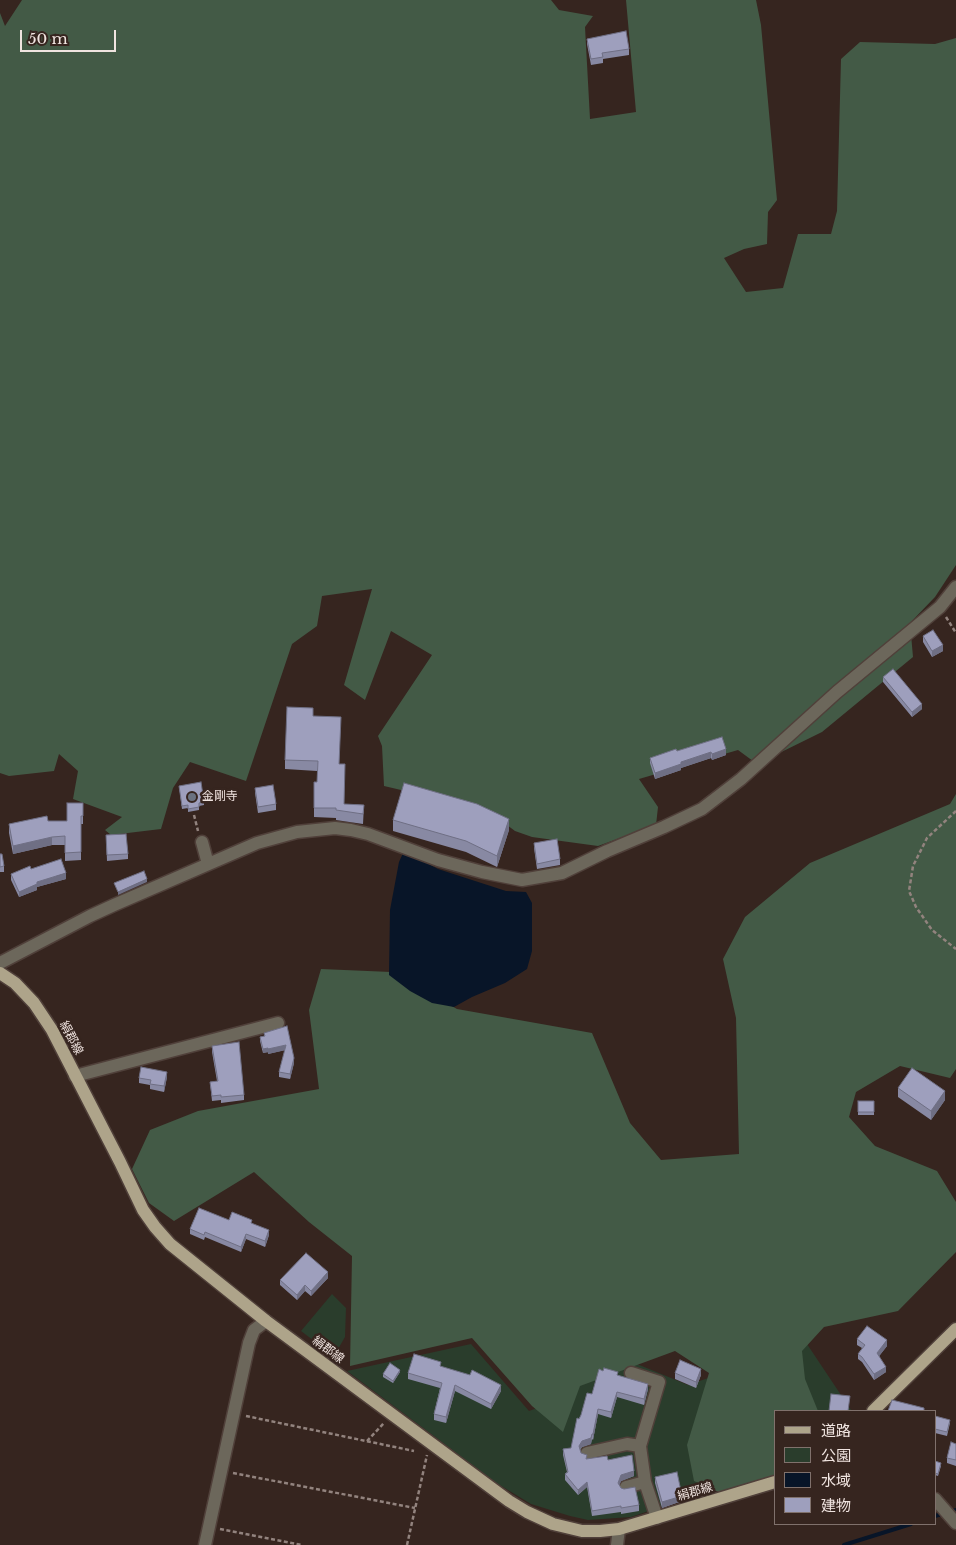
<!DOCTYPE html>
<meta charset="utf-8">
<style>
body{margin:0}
#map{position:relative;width:956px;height:1545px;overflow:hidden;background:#36251f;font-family:"Libre Baskerville","Noto Sans JP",serif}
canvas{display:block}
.legend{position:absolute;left:774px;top:1410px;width:162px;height:115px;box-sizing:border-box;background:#36251f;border:1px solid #80716c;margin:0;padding:6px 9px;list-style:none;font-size:15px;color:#f0e4e0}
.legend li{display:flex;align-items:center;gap:10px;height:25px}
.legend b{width:25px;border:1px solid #80716c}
.scale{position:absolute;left:20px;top:30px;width:96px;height:22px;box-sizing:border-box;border:2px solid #f0e4e0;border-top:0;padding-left:6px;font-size:15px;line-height:18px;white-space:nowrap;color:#f0e4e0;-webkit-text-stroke:4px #36251f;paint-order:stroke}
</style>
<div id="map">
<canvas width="956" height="1545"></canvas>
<ul class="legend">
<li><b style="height:6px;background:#aea48a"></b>道路</li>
<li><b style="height:14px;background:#2a3d2c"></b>公園</li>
<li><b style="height:14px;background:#081528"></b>水域</li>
<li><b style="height:14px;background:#9e9fbd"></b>建物</li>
</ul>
<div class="scale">50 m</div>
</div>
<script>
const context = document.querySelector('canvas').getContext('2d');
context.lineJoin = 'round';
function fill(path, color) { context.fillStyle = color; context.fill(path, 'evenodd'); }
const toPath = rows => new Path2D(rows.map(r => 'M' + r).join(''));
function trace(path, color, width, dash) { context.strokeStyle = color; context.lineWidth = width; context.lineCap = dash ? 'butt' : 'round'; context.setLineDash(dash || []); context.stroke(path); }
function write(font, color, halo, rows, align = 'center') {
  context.font = font + ' "Libre Baskerville","Noto Sans JP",serif'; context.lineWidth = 5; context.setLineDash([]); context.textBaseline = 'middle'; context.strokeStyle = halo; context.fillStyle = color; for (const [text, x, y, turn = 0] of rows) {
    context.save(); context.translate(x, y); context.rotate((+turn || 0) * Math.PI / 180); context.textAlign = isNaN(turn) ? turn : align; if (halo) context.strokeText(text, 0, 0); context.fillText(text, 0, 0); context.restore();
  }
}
const green = toPath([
 [332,1294,346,1308,345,1337,334,1356,301,1331],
 [471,1344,529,1411,548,1404,574,1380,637,1364,688,1385,807,1344,851,1410,775,1411,775,1468,773,1469,631,1517,588,1520,570,1516,531,1504,498,1484,347,1371]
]);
const forest = toPath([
 [22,0,551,0,559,10,593,16,585,27,590,119,636,112,626,0,756,0,761,25,777,200,768,212,767,244,744,249,724,258,746,292,783,288,798,234,831,234,837,211,841,59,860,42,935,44,956,38,956,565,935,597,910,623,913,657,822,732,757,764,738,750,639,779,658,807,656,825,598,846,532,837,515,831,503,822,482,809,384,786,382,746,378,736,432,655,391,631,365,700,344,685,372,589,322,596,317,626,292,644,246,781,190,762,173,788,161,829,111,835,105,830,122,817,73,799,78,771,59,754,54,771,9,776,0,773,0,13,5,26],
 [956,794,956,1069,950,1078,900,1066,856,1092,849,1117,875,1146,937,1171,956,1202,956,1252,898,1311,824,1327,802,1351,805,1379,818,1411,775,1411,775,1475,771,1478,723,1494,694,1481,687,1445,709,1373,675,1351,580,1386,563,1432,532,1406,472,1338,350,1366,352,1256,309,1222,254,1172,174,1221,149,1203,132,1169,150,1130,198,1111,319,1089,309,1010,321,969,391,972,457,1009,592,1033,630,1123,661,1160,739,1154,736,1018,723,959,745,917,810,863,950,804]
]);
const water = toPath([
 [404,851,438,869,506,891,526,892,532,903,532,951,527,969,505,983,472,997,454,1007,432,1003,410,991,389,975,390,910,399,862]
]);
const stream = toPath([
 [935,1516,956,1510],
 [844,1545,911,1524]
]);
const path = toPath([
 [946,617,956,633],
 [956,811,927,838,913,866,909,891,916,907,932,930,956,949],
 [194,815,198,831],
 [246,1416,414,1451],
 [367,1441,384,1423],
 [233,1473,415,1508],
 [220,1529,302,1545],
 [407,1545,427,1455]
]);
const minor = toPath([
 [202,842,208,864],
 [0,963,90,916,114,905,257,843,297,832,335,828,351,830,368,834,438,860,482,872,522,880,562,873,607,851,664,827,702,809,741,779,837,692,940,607,956,587],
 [75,1076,278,1023],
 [631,1373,659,1382,640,1446],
 [587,1453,627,1444,640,1446,645,1482,657,1518],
 [626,1487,645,1482],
 [935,1499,956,1523],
 [205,1545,249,1343,254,1330,266,1321],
 [617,1545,619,1529]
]);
const major = toPath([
 [0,973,15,983,34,1003,52,1030,120,1162,143,1210,155,1227,170,1244,266,1321,509,1501,527,1512,553,1524,582,1531,600,1531,619,1529,775,1482],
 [873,1411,956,1329]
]);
const wall = toPath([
 [587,39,629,49,629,55,603,59,603,63,591,65,587,44],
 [923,636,943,651,932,657,923,642],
 [883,677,922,709,912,717,883,682],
 [313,716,339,764,344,804,364,805,363,824,336,820,336,818,314,817,314,782,317,782,317,771,285,769,285,760],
 [722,737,726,755,712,760,711,758,681,768,681,770,655,779,650,763,650,758,677,751],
 [179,786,204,802,204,805,199,806,199,810,188,812,188,808,182,809],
 [255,788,276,804,276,810,258,813,255,793],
 [83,803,83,824,81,824,81,860,65,861,65,845,52,845,13,854,9,833,9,824,48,821,67,821],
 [393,820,509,830,497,867,466,852,393,831],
 [106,835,128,854,128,859,107,861],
 [534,843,560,859,560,865,537,869,534,848],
 [0,854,4,866,4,872,0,872],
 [31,869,66,879,37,887,37,890,19,897,11,880,11,874],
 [287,1026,294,1063,290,1079,279,1077,279,1072,285,1050,268,1054,268,1052,263,1053,260,1041,260,1037,264,1036,264,1033],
 [212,1046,244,1095,244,1100,221,1103,221,1100,212,1101,210,1082,217,1081,212,1052],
 [167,1077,164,1092,150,1089,150,1085,139,1083,139,1078],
 [898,1088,945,1100,931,1120,898,1097],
 [858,1101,874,1101,874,1115,858,1115],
 [229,1220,252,1223,269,1235,265,1247,246,1239,241,1252,205,1237,204,1240,190,1234,190,1229],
 [328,1278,311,1296,305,1291,297,1300,280,1285,280,1280],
 [857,1339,887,1346,879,1356,886,1372,874,1380,862,1362,858,1359,858,1354,862,1348,857,1345],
 [441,1367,501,1391,491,1409,455,1391,446,1423,434,1420,434,1414,440,1388,408,1379,408,1373],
 [400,1372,393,1383,383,1377,383,1374],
 [675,1373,701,1375,696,1388,675,1379],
 [618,1375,648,1389,644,1405,617,1397,611,1418,598,1414,593,1440,592,1439,591,1444,582,1447,580,1450,581,1453,587,1459,608,1460,634,1476,621,1481,619,1485,621,1488,639,1505,639,1511,621,1514,621,1512,592,1516,587,1487,578,1495,565,1480,565,1474,567,1472,563,1455,563,1449,571,1448,579,1419,592,1394],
 [935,1416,950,1423,947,1436,935,1433],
 [956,1444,956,1466,947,1463,947,1458],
 [935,1461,941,1466,938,1476,935,1475],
 [655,1477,682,1501,662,1508,655,1483]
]);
const shadedWall = toPath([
 [943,645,943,651,932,657,932,651],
 [922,704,922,709,912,717,912,712],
 [726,749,726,755,712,760,712,754],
 [711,752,711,758,681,768,681,770,655,779,655,773,681,762],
 [509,819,509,830,497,867,497,856],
 [52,837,52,845,13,854,13,846],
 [66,873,66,879,37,887,37,890,19,897,19,892,37,882],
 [147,879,147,882,118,895,118,892],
 [286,1045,286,1050,268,1054,268,1049],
 [268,1048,268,1052,263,1053,263,1049],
 [294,1058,294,1063,290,1079,290,1074],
 [167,1072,167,1077,164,1092,164,1086],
 [945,1091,945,1100,931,1120,931,1111],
 [269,1230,269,1235,265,1247,265,1241],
 [246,1234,246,1239,241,1252,241,1247],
 [328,1272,328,1278,311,1296,311,1291],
 [305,1285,305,1291,297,1300,297,1295],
 [887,1340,887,1346,877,1359,877,1353],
 [886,1367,886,1372,874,1380,874,1374],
 [701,1369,701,1375,696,1388,696,1382],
 [400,1370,400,1372,393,1383,393,1381],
 [648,1384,648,1389,644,1405,644,1399],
 [455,1385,455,1391,446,1423,446,1417],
 [501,1385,501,1391,491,1409,491,1404],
 [617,1392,617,1397,611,1418,611,1412],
 [598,1409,598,1414,593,1440,593,1434],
 [592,1434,591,1444,582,1447,579,1451,579,1446,582,1441],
 [634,1471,634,1476,621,1481,618,1489,618,1483,621,1475],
 [587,1482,587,1487,578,1495,578,1490],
 [682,1496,682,1501,662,1508,662,1502]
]);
const building = toPath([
 [626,31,629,49,602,53,603,57,591,59,587,39,626,31],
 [933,630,943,645,932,651,923,636,933,630],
 [893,669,922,704,912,712,883,677,893,669],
 [287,707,313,708,313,716,341,717,339,764,345,764,344,804,364,805,363,814,336,810,336,808,314,808,314,782,317,782,318,761,285,760,287,707],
 [722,737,726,749,712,754,711,752,681,762,681,764,655,773,650,758,676,749,677,751,722,737],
 [201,782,204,802,199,803,199,807,188,809,188,805,182,806,179,786,201,782],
 [404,783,477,804,509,819,497,856,466,841,393,820,404,783],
 [273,785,276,804,258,807,255,788,273,785],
 [67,803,83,803,83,816,81,816,81,852,65,853,65,836,52,837,13,846,9,824,47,816,48,821,67,821,67,803],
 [126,834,128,854,107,855,106,835,126,834],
 [557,839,560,859,537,864,534,843,557,839],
 [0,854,2,854,4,866,0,867,0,854],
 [61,859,66,873,37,882,37,884,19,892,11,874,30,866,31,869,61,859],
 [144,871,147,879,118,892,114,883,144,871],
 [287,1026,294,1058,290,1074,279,1072,286,1045,268,1049,268,1048,263,1049,260,1037,265,1036,264,1033,287,1026],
 [239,1042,244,1095,221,1097,221,1095,212,1096,210,1082,218,1081,212,1046,239,1042],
 [141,1067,167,1072,164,1086,150,1084,151,1080,139,1078,141,1067],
 [912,1068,945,1091,931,1111,898,1088,912,1068],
 [858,1101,874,1101,874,1112,858,1112,858,1101],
 [199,1208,229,1220,232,1212,252,1220,251,1223,269,1230,265,1241,246,1234,241,1247,205,1232,204,1235,190,1229,199,1208],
 [306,1253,328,1272,311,1291,305,1285,297,1295,280,1280,306,1253],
 [867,1326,887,1340,877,1353,886,1367,874,1374,862,1357,858,1354,865,1345,857,1339,867,1326],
 [414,1354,441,1362,440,1366,470,1375,472,1370,501,1385,491,1404,455,1385,446,1417,434,1414,442,1383,408,1373,414,1354],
 [680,1360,701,1369,696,1382,675,1373,680,1360],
 [390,1363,400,1370,393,1381,383,1374,390,1363],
 [604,1368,618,1372,617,1375,648,1384,644,1399,617,1392,611,1412,598,1409,593,1434,592,1434,591,1438,582,1441,579,1446,581,1453,587,1455,586,1459,607,1456,608,1460,632,1455,634,1471,621,1475,618,1483,621,1488,624,1489,635,1487,639,1505,621,1508,621,1506,592,1511,587,1482,578,1490,565,1474,568,1472,563,1449,571,1448,577,1418,579,1419,581,1415,587,1393,592,1394,599,1369,603,1371,604,1368],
 [831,1394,850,1396,848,1411,829,1411,831,1394],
 [892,1400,924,1408,924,1411,888,1411,892,1400],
 [935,1416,950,1420,947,1432,935,1429,935,1416],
 [951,1442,956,1444,956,1460,947,1458,951,1442],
 [935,1461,941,1463,938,1474,935,1473,935,1461],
 [677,1472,682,1496,662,1502,655,1477,677,1472]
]);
const markers = [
 [192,797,5,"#6b7280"]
];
const poiNames = [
 ["金剛寺",202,797]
];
const streetNames = [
 ["絹郡線",71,1038,62],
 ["絹郡線",328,1350,37],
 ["絹郡線",695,1492,-16]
];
fill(green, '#2a3d2c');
fill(forest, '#435a46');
fill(water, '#081528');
trace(stream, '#081528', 4);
trace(minor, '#50403a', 15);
trace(major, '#50403a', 15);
trace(path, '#92837e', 2.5, [4, 2.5]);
trace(minor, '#6c675b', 12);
trace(major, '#aea48a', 12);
fill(wall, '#8889a3');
fill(shadedWall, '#6f6f84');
fill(building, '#9e9fbd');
trace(building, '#6f6f84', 1);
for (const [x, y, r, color] of markers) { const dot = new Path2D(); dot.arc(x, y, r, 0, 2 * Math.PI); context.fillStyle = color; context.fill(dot); trace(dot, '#36251f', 2); }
write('12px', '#f0e4e0', '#36251f', poiNames, 'left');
write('12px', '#f0e4e0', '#36251f', streetNames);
</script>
